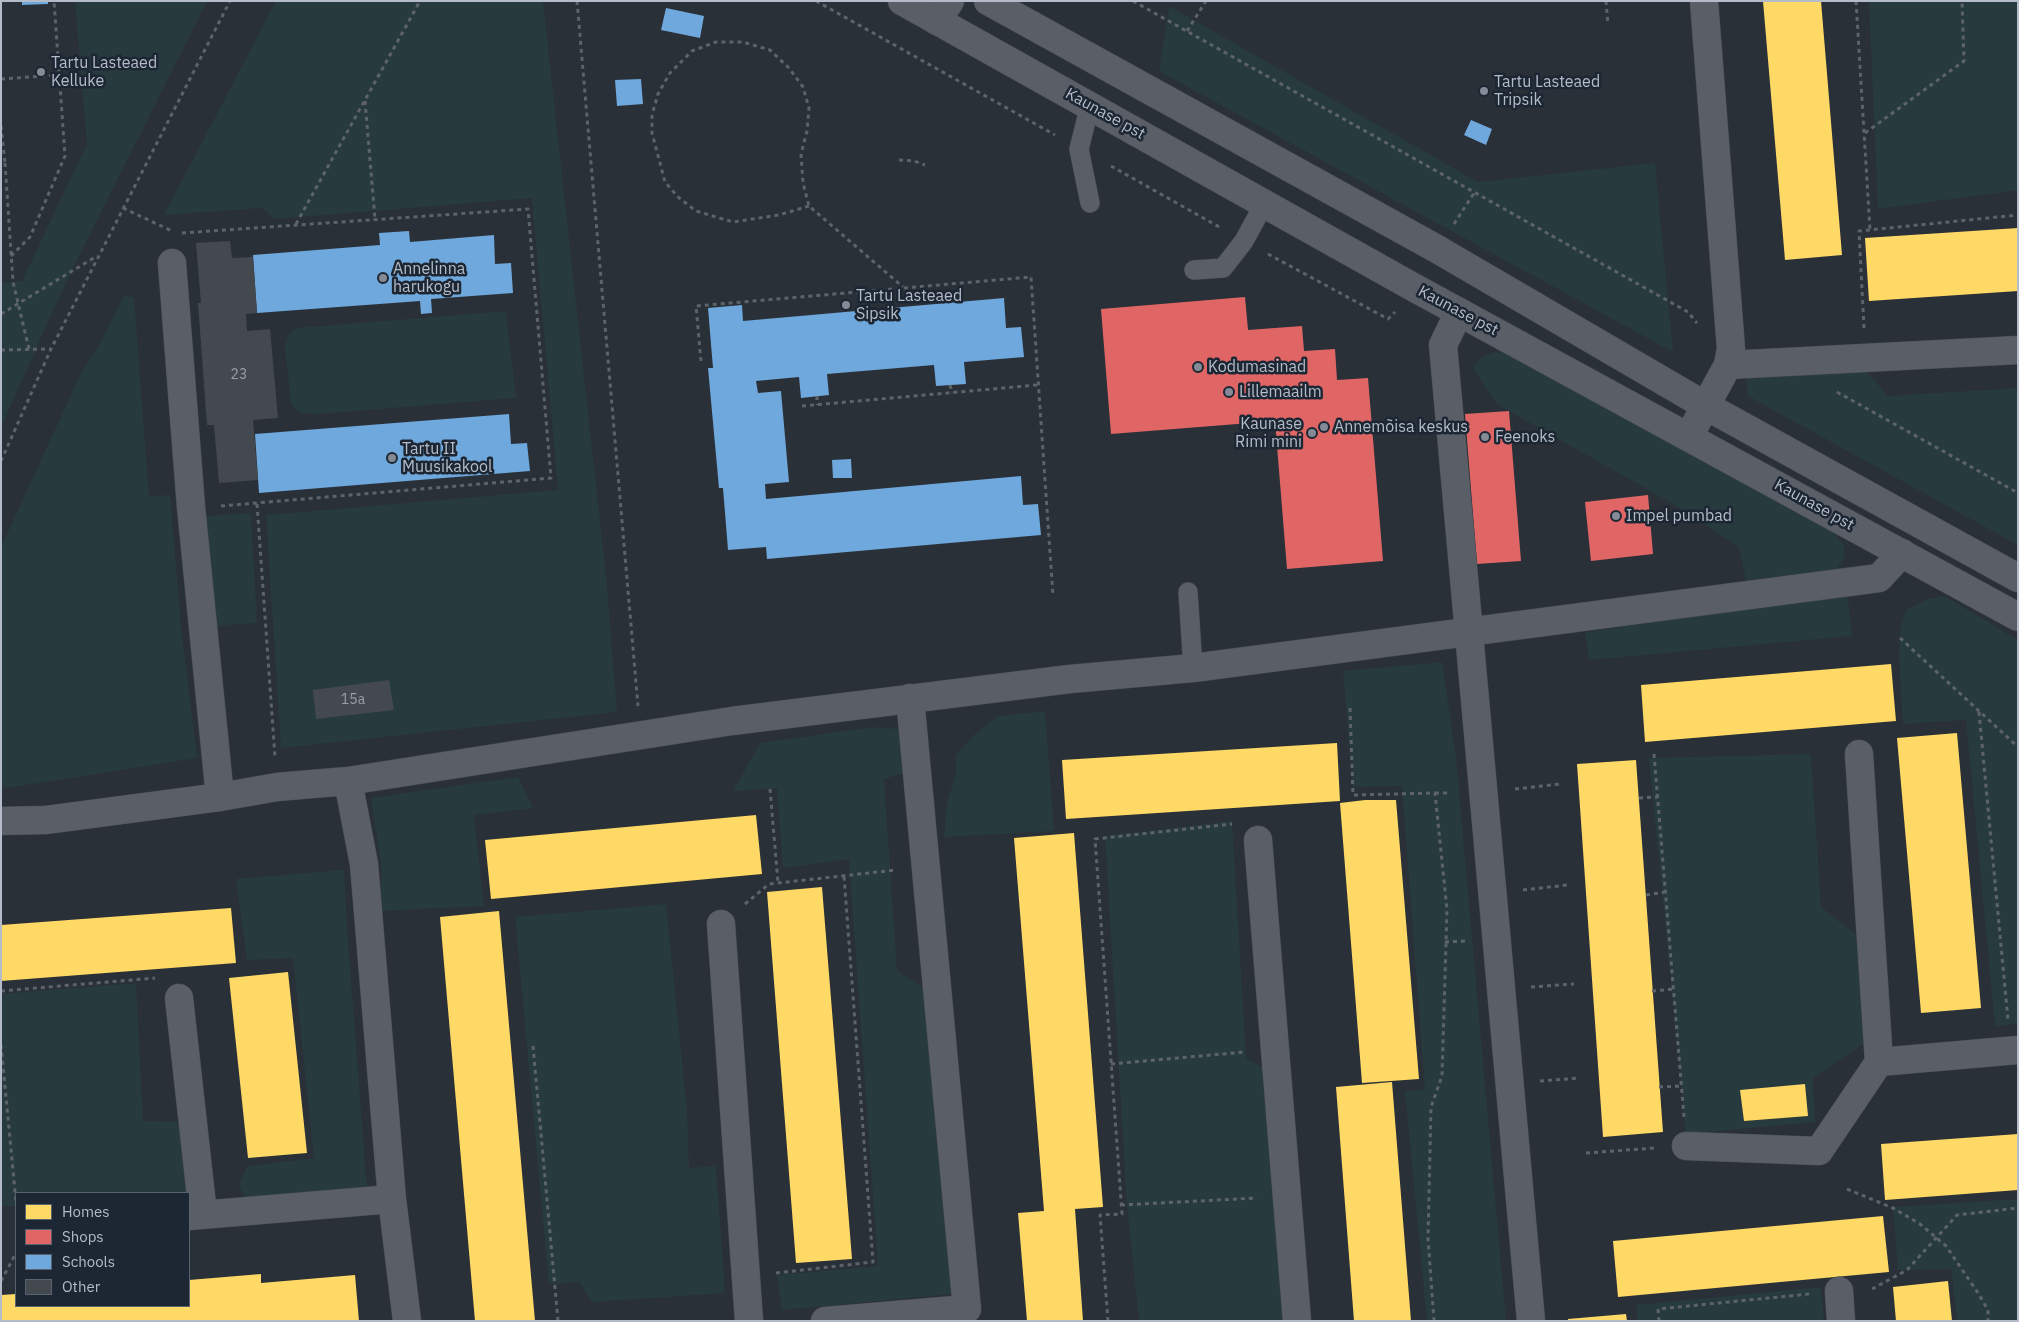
<!DOCTYPE html>
<meta charset="utf-8">
<style>
body{margin:0}
#map{position:relative;width:2019px;height:1322px;overflow:hidden;background:#2a3038;font-family:"IBM Plex Sans",sans-serif}
canvas{display:block}
.frame{position:absolute;inset:0;border:2px solid #b4bcc9;pointer-events:none}
.legend{position:absolute;left:15px;top:1192px;width:175px;height:115px;box-sizing:border-box;background:#1d2633;border:1px solid #59626f;margin:0;padding:6px 9px;list-style:none;font-size:15px;color:#b4bcc9}
.legend li{display:flex;align-items:center;gap:10px;height:25px}
.legend b{width:25px;border:1px solid #59626f}
</style>
<div id="map">
<canvas width="2019" height="1322"></canvas>
<div class="frame"></div>
<ul class="legend">
<li><b style="height:14px;background:#ffd966"></b>Homes</li>
<li><b style="height:14px;background:#e06666"></b>Shops</li>
<li><b style="height:14px;background:#6fa8dc"></b>Schools</li>
<li><b style="height:14px;background:#444950"></b>Other</li>
</ul>
</div>
<script>
const context = document.querySelector('canvas').getContext('2d');
context.lineJoin = 'round';
function fill(path, color) { context.fillStyle = color; context.fill(path, 'evenodd'); }
const toPath = rows => new Path2D(rows.map(r => 'M' + r).join(''));
function trace(path, color, width, dash) { context.strokeStyle = color; context.lineWidth = width; context.lineCap = dash ? 'butt' : 'round'; context.setLineDash(dash || []); context.stroke(path); }
function write(font, color, halo, rows, align = 'center') {
  context.font = font + ' "IBM Plex Sans",sans-serif'; context.lineWidth = 5; context.setLineDash([]); context.textBaseline = 'middle'; context.strokeStyle = halo; context.fillStyle = color; for (const [text, x, y, turn = 0] of rows) {
    context.save(); context.translate(x, y); context.rotate((+turn || 0) * Math.PI / 180); context.textAlign = isNaN(turn) ? turn : align; if (halo) context.strokeText(text, 0, 0); context.fillText(text, 0, 0); context.restore();
  }
}
const green = toPath([
 [75,1,207,1,66,282,1,427,1,283,22,281,87,144],
 [276,1,543,1,607,586,617,712,281,748,266,515,558,490,532,198,275,219,262,208,164,215],
 [1869,1,2018,1,2018,190,1878,209],
 [1169,6,1478,182,1655,163,1673,352,1159,71],
 [124,296,134,297,149,496,170,495,181,627,197,758,1,789,1,547,83,369,97,349],
 [506,311,516,398,318,414,301,413,291,405,285,347,288,335,297,328],
 [1495,352,1523,354,1830,529,1844,545,1845,557,1836,570,1746,580,1739,547,1675,505,1497,404,1473,368,1481,358],
 [1861,365,1888,396,2018,388,2018,545,1748,396,1746,380,1760,372],
 [251,513,257,623,210,626,204,516],
 [1847,589,1852,636,1589,660,1585,633],
 [1945,596,2018,640,2018,1024,1995,1026,1966,720,1903,724,1899,660,1900,631,1906,610,1928,599],
 [1442,662,1456,757,1506,1321,1427,1321,1405,1091,1425,1090,1402,786,1353,787,1343,671],
 [1045,711,1054,831,944,837,947,802,956,775,956,755,974,735,998,716],
 [872,727,900,729,920,768,884,779,897,971,927,990,953,1294,782,1310,777,1275,878,1266,849,859,783,868,777,788,733,791,760,743],
 [1811,754,1821,907,1859,937,1866,1042,1813,1078,1815,1122,1686,1134,1649,758],
 [518,777,533,808,474,815,484,906,379,911,382,871,371,798],
 [1232,821,1246,1058,1286,1081,1305,1321,1139,1321,1127,1206,1105,836],
 [344,870,347,928,367,1189,251,1202,242,1193,239,1183,248,1166,314,1158,293,958,247,960,236,879],
 [666,904,687,1109,689,1168,716,1166,725,1293,592,1302,579,1282,549,1284,515,917],
 [136,983,143,1121,187,1122,189,1193,16,1193,16,1206,1,1206,1,994],
 [2018,1199,2018,1321,1957,1321,1951,1269,1898,1270,1893,1207],
 [1821,1287,1824,1321,1638,1321,1636,1305]
]);
const homes = toPath([
 [1763,1,1821,1,1842,255,1785,260],
 [2018,228,2018,291,1869,301,1865,238],
 [1891,664,1896,721,1645,742,1641,685],
 [1957,733,1981,1008,1921,1013,1897,738],
 [1337,743,1340,801,1066,819,1062,760],
 [1636,760,1663,1132,1603,1137,1577,764],
 [1365,800,1396,800,1419,1079,1362,1083,1340,803],
 [756,815,762,874,491,899,485,840],
 [1074,833,1103,1207,1075,1209,1083,1321,1027,1321,1018,1213,1044,1211,1014,838],
 [822,887,852,1259,796,1263,767,892],
 [231,908,236,963,1,981,1,925],
 [499,911,535,1321,475,1321,440,917],
 [288,972,307,1153,248,1158,229,978],
 [1392,1082,1411,1321,1354,1321,1336,1087],
 [1805,1084,1808,1116,1744,1121,1740,1090],
 [2018,1134,2018,1190,1885,1200,1881,1144],
 [1883,1216,1889,1272,1618,1297,1613,1241],
 [261,1274,261,1283,355,1275,359,1321,1,1321,1,1295,16,1294,16,1306,189,1306,189,1280],
 [1948,1281,1952,1321,1896,1321,1893,1287],
 [1626,1314,1627,1321,1568,1321,1568,1319]
]);
const shops = toPath([
 [1245,297,1248,330,1302,326,1304,351,1335,349,1337,380,1368,378,1383,561,1287,569,1275,421,1111,434,1101,309],
 [1509,411,1521,561,1477,564,1465,414],
 [1648,495,1653,554,1591,561,1585,502]
]);
const schools = toPath([
 [22,1,48,1,48,4,22,5],
 [666,8,704,16,700,38,661,30],
 [641,79,643,104,617,106,615,80],
 [1471,120,1492,129,1486,145,1464,135],
 [409,231,410,242,494,235,495,264,511,263,513,293,431,299,432,313,421,314,420,301,257,313,253,255,380,245,379,233],
 [1004,298,1006,328,1021,327,1024,357,964,362,966,384,936,386,934,365,827,374,829,395,801,398,799,377,756,381,758,393,781,391,789,482,765,484,766,499,1021,476,1023,505,1038,504,1041,535,767,559,766,547,728,550,723,488,719,488,708,368,713,368,708,308,742,305,743,321],
 [509,414,511,444,527,443,530,471,259,493,255,434],
 [851,459,852,478,833,478,832,460]
]);
const building = toPath([
 [230,241,232,258,253,257,257,313,246,314,247,331,270,329,278,418,253,420,258,480,219,483,214,425,207,425,198,303,201,303,196,243],
 [389,680,394,710,316,719,313,690]
]);
const path = toPath([
 [577,1,638,706],
 [816,1,1055,135],
 [1133,1,1688,312,1697,323],
 [1606,1,1608,25],
 [1856,1,1870,230],
 [1187,31,1206,1],
 [1,79,59,75],
 [365,101,375,219],
 [1,126,5,163,1,163],
 [1865,133,1964,61,1962,1],
 [899,160,914,161,925,165],
 [5,163,13,282,29,349],
 [1111,166,1221,228],
 [809,206,779,215,733,222,696,211,678,197,665,182,652,133,652,115,658,94,670,73,692,51,716,42,743,42,770,50,789,68,803,87,809,108,807,131,801,154,803,183,809,206,903,287],
 [123,208,172,231],
 [296,224,420,1],
 [1454,224,1474,193],
 [182,233,528,209,551,478,221,506],
 [1268,254,1388,319,1395,312],
 [11,256,30,237,65,156,54,1],
 [1,314,97,256],
 [1864,328,1859,231,2018,215],
 [1,350,51,349],
 [701,361,696,306,1031,277,1053,596],
 [950,385,952,393],
 [1837,392,2018,493],
 [817,396,817,405],
 [802,406,1037,385],
 [1,461,51,349,230,1],
 [257,504,275,757],
 [1900,638,2018,747],
 [1350,708,1353,795,1435,793,1447,910,1442,1076,1431,1107,1428,1238,1434,1321],
 [1979,712,2008,1020],
 [1654,754,1684,1117],
 [770,789,778,883],
 [1515,789,1560,784],
 [1435,793,1451,793],
 [1639,798,1658,797],
 [1523,890,1567,885],
 [1646,895,1666,892],
 [745,904,769,884,896,870],
 [1445,942,1465,941],
 [1531,987,1574,984],
 [1,991,155,978],
 [1652,991,1674,989],
 [1,1045,16,1202],
 [533,1046,558,1321],
 [1111,1064,1245,1052],
 [1540,1081,1580,1078],
 [1659,1087,1682,1086],
 [1586,1153,1655,1148],
 [1847,1189,1893,1208,1920,1224,1946,1246,1978,1293,1988,1310,1988,1321],
 [1121,1205,1257,1198],
 [776,1273,873,1262,844,876],
 [1,1281,16,1253],
 [1872,1289,1907,1270,1957,1215,2018,1208],
 [1108,1321,1100,1215,1122,1214,1095,839,1232,824],
 [1659,1321,1658,1309,1809,1294]
]);
const service = toPath([
 [1090,203,1079,149,1087,117,1091,106],
 [1194,270,1223,268,1244,241,1264,204],
 [1188,592,1193,668]
]);
const minor = toPath([
 [937,21,950,1],
 [172,263,191,507,220,797],
 [1459,312,1443,345,1531,1321],
 [1728,365,2018,350],
 [1689,436,1728,365,1731,349,1704,1],
 [1859,754,1879,1062],
 [348,781,364,864,392,1199,407,1321],
 [1,821,46,820,220,797,277,787,348,781,732,721,1070,679,1193,668,1879,578,1902,553],
 [1258,840,1297,1321],
 [721,924,749,1321],
 [179,998,203,1214],
 [1686,1146,1819,1151,1879,1062,2018,1050],
 [189,1216,392,1199],
 [1839,1291,1841,1321],
 [825,1321,967,1309,910,698]
]);
const tertiary = toPath([
 [902,1,1413,287,2018,617],
 [988,1,1437,249,1706,406,2018,578]
]);
const markers = [
 [41,72,5,"#848b96"],
 [1484,91,5,"#848b96"],
 [383,278,5,"#848b96"],
 [846,305,5,"#848b96"],
 [1198,367,5,"#848b96"],
 [1229,392,5,"#848b96"],
 [1324,427,5,"#848b96"],
 [1312,433,5,"#848b96"],
 [1485,437,5,"#848b96"],
 [392,458,5,"#848b96"],
 [1616,516,5,"#848b96"]
];
const numberNames = [
 ["23",239,375],
 ["15a",353,700]
];
const poiNames = [
 ["Tartu Lasteaed",51,63],
 ["Kelluke",51,81],
 ["Tartu Lasteaed",1494,82],
 ["Tripsik",1494,100],
 ["Annelinna",393,269],
 ["harukogu",393,287],
 ["Tartu Lasteaed",856,296],
 ["Sipsik",856,314],
 ["Kodumasinad",1208,367],
 ["Lillemaailm",1239,392],
 ["Kaunase",1302,424,"right"],
 ["Rimi mini",1302,442,"right"],
 ["Annemõisa keskus",1334,427],
 ["Feenoks",1495,437],
 ["Tartu II",402,449],
 ["Muusikakool",402,467],
 ["Impel pumbad",1626,516]
];
const streetNames = [
 ["Kaunase pst",1105,114,29],
 ["Kaunase pst",1458,311,28],
 ["Kaunase pst",1814,505,29]
];
fill(green, '#273a3e');
fill(homes, '#ffd966');
fill(shops, '#e06666');
fill(schools, '#6fa8dc');
fill(building, '#444950');
trace(service, '#484c53', 20);
trace(minor, '#484c53', 29);
trace(tertiary, '#484c53', 29);
trace(path, '#5d636a', 3, [4, 4]);
trace(service, '#5a5e66', 19);
trace(minor, '#5a5e66', 28);
trace(tertiary, '#5a5e66', 28);
for (const [x, y, r, color] of markers) { const dot = new Path2D(); dot.arc(x, y, r, 0, 2 * Math.PI); context.fillStyle = color; context.fill(dot); trace(dot, '#1d2633', 2); }
write('14px', '#989fab', null, numberNames);
write('16px', '#b4bcc9', '#1d2633', poiNames, 'left');
write('16px', '#b4bcc9', '#1d2633', streetNames);
</script>
